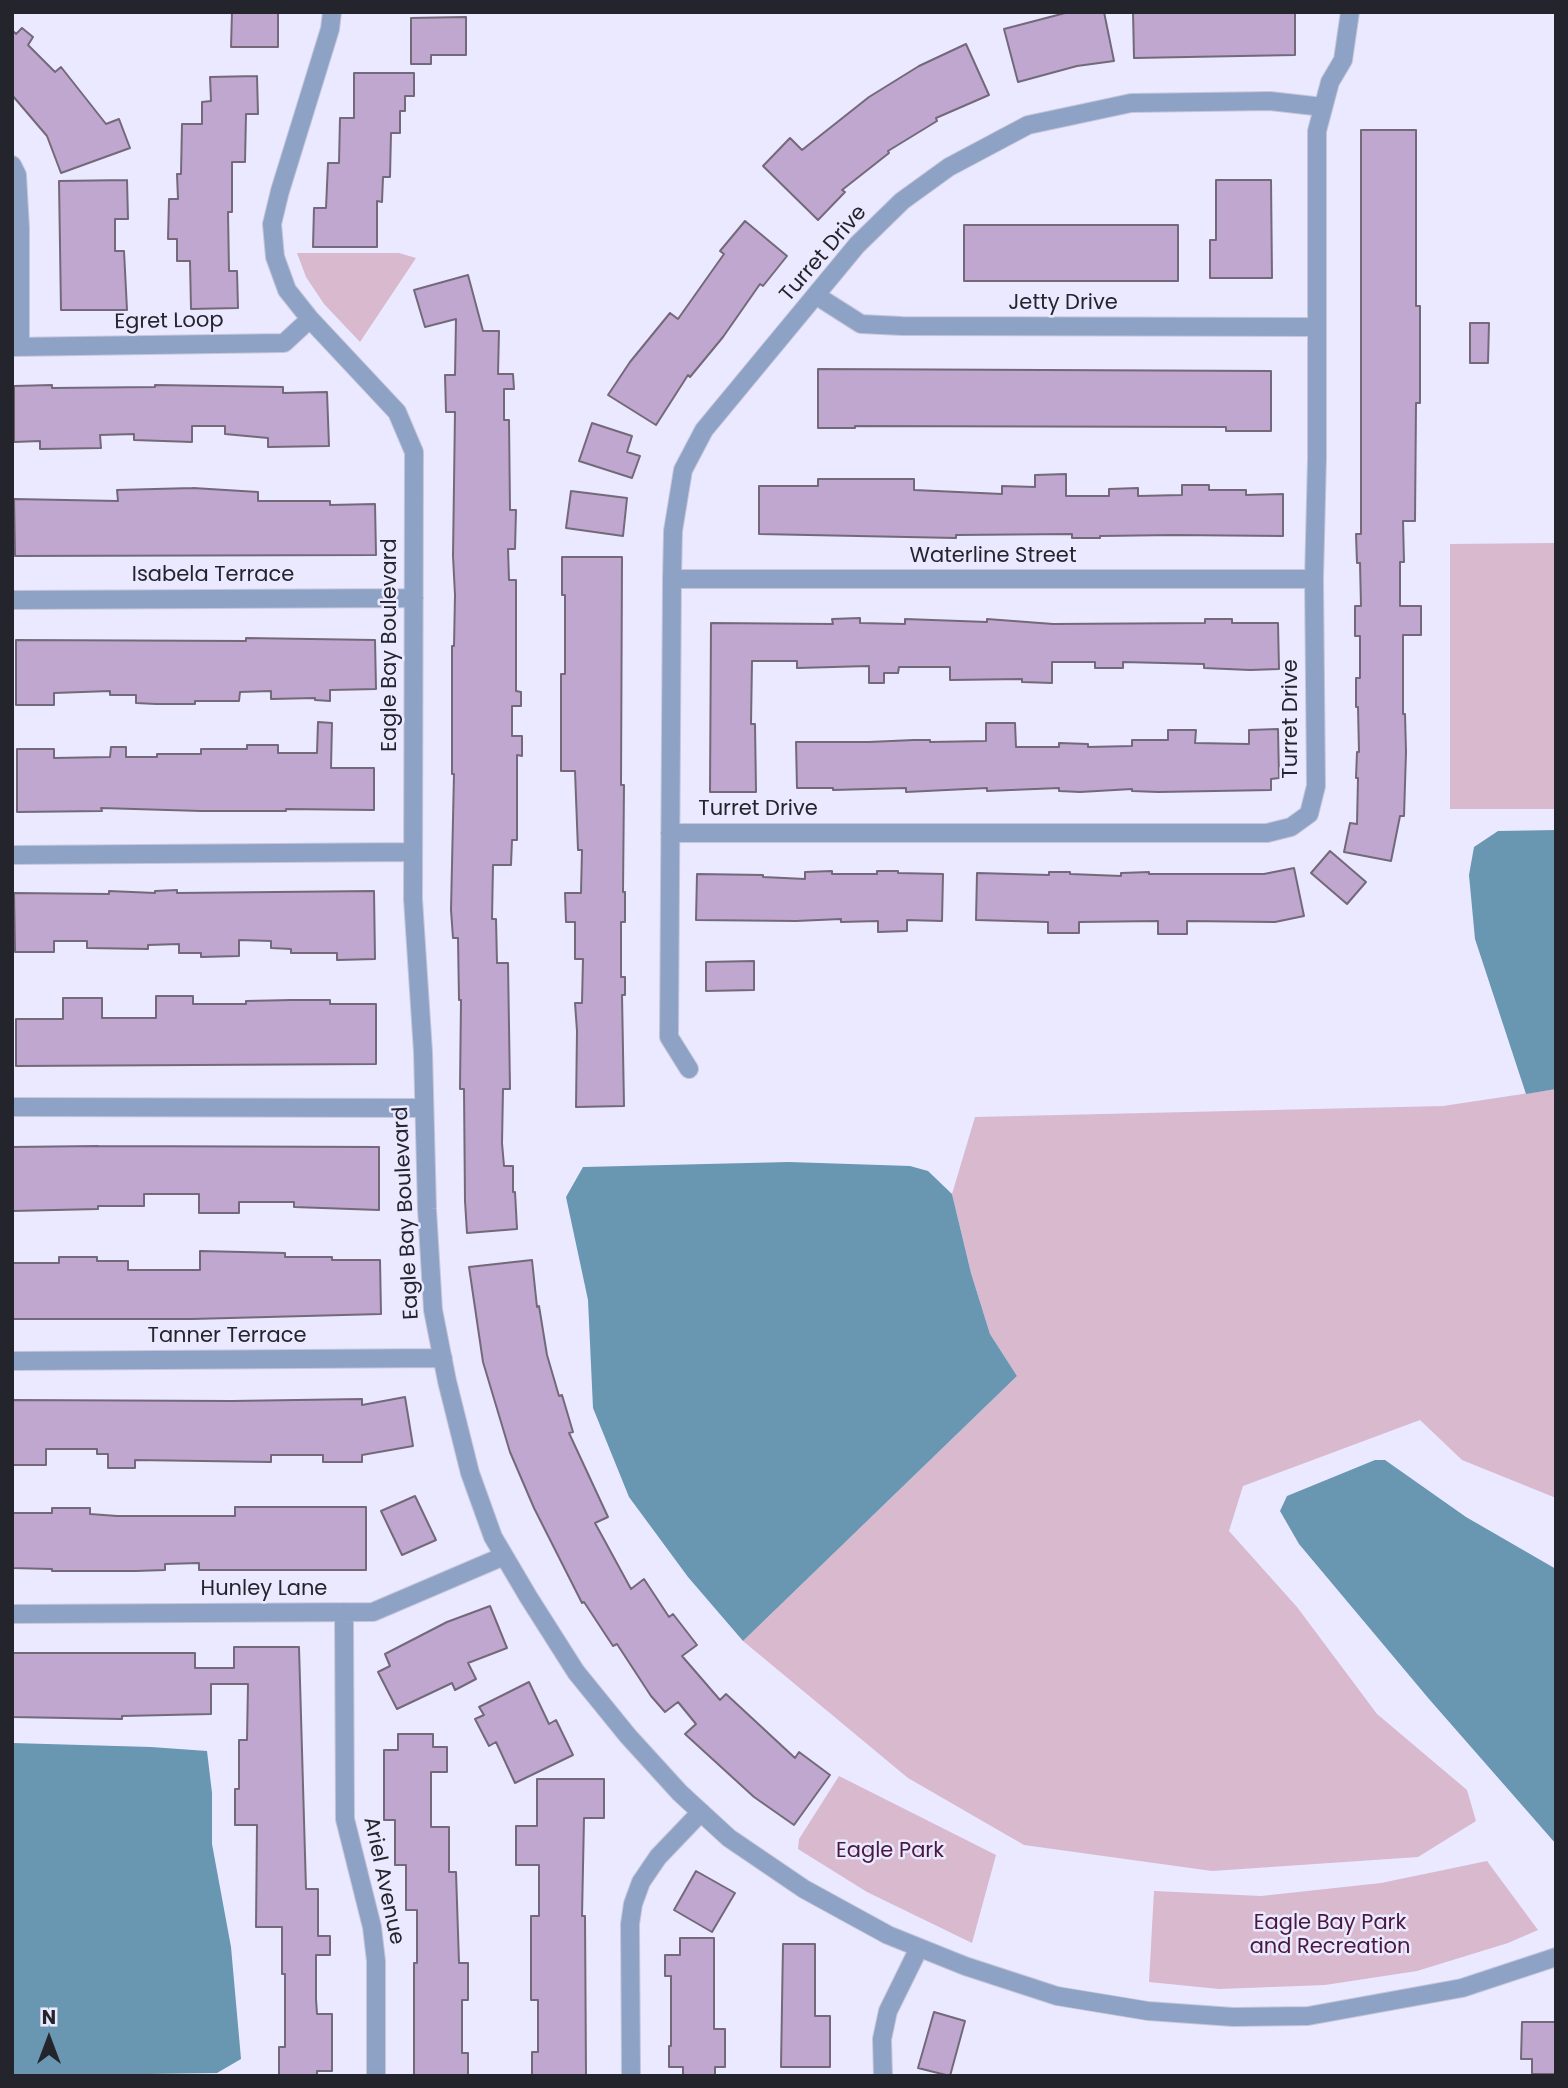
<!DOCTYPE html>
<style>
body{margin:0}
#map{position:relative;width:1568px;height:2088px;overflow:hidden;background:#eae9ff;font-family:Poppins,sans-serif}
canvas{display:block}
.frame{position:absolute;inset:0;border:14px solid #24242c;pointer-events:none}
.north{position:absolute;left:14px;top:2004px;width:70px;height:70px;-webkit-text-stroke:5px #eae9ff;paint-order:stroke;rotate:0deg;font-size:19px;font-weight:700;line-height:28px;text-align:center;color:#24242c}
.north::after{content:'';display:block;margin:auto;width:24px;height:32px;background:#24242c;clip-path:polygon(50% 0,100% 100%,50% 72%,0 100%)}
</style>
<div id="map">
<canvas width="1568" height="2088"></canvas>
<div class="frame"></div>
<div class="north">N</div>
</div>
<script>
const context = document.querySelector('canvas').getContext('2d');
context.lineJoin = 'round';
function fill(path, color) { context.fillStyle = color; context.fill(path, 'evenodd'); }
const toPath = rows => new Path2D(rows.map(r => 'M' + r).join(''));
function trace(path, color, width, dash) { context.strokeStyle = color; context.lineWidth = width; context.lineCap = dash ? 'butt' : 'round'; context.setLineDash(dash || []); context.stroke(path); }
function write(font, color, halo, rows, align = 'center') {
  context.font = font + ' Poppins,sans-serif'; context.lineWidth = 5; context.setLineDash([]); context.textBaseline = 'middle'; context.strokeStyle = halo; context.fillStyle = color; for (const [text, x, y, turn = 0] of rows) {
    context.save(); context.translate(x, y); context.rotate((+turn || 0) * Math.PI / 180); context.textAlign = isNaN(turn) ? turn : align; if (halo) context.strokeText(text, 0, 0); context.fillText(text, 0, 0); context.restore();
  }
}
const green = toPath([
 [297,253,399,253,416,258,360,342,324,304,306,277],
 [1556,543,1556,809,1450,809,1450,544],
 [1556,1089,1556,1498,1462,1460,1420,1420,1243,1486,1229,1531,1297,1607,1377,1714,1467,1790,1476,1821,1418,1857,1212,1871,1024,1845,908,1778,743,1641,1017,1376,990,1334,971,1273,952,1194,975,1117,1443,1106],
 [839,1776,996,1855,972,1943,867,1892,798,1849,799,1839],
 [1487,1861,1538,1930,1508,1943,1417,1971,1325,1985,1219,1989,1149,1982,1154,1891,1261,1896,1381,1883]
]);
const water = toPath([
 [1556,830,1556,1089,1526,1094,1475,939,1469,875,1474,847,1498,831],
 [789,1162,910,1166,928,1171,952,1194,971,1273,990,1334,1017,1376,743,1641,688,1577,629,1497,593,1408,588,1300,566,1197,583,1167],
 [1375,1460,1385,1460,1466,1517,1556,1569,1556,1844,1429,1699,1299,1544,1280,1511,1287,1496],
 [12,1743,151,1747,207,1751,212,1793,212,1844,231,1947,241,2059,217,2073,12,2076]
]);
const building = toPath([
 [232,12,278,12,278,47,231,47,232,12],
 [1069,12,1104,12,1114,61,1077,66,1018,82,1004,29,1069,12],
 [1133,12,1295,12,1295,55,1134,58,1133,12],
 [466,17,466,55,431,55,431,64,411,64,411,18,466,17],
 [22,28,33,37,28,45,55,72,61,67,106,124,119,119,130,148,61,173,47,136,12,95,12,30,16,34,22,28],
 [966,44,989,95,936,118,937,121,888,151,889,153,842,190,845,192,818,220,763,166,790,138,802,150,869,97,919,66,966,44],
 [354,73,414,73,414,96,405,96,405,111,400,111,400,133,391,133,390,177,383,177,382,202,377,201,377,247,313,247,314,208,326,208,328,163,339,163,340,118,354,118,354,73],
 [257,76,258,114,246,114,245,162,232,162,232,212,228,212,229,271,237,271,238,308,191,309,190,261,177,261,177,239,168,239,169,199,178,199,177,174,181,174,182,124,202,124,202,102,211,101,210,77,257,76],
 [1361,130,1416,130,1416,306,1420,306,1420,403,1416,403,1415,521,1403,521,1404,562,1400,562,1400,606,1421,606,1421,635,1403,635,1403,714,1405,714,1406,752,1404,816,1400,816,1391,861,1344,852,1350,823,1357,824,1358,778,1356,778,1357,752,1359,752,1358,707,1356,707,1356,678,1360,678,1360,636,1355,636,1355,606,1361,606,1360,563,1357,563,1356,534,1361,534,1361,130],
 [127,180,128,219,115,219,115,251,124,251,127,310,61,310,59,181,127,180],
 [1216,180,1271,180,1272,278,1210,278,1210,240,1216,240,1216,180],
 [745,221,787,256,763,286,760,284,723,337,690,377,688,375,656,425,608,395,630,362,670,313,678,319,724,254,720,251,745,221],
 [964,225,1178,225,1178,281,964,281,964,225],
 [468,275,483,331,499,331,498,374,513,374,514,389,504,389,504,420,509,420,510,510,516,510,515,549,508,549,509,580,516,580,516,691,521,692,521,706,512,706,512,736,522,736,522,756,517,755,517,840,512,840,511,865,493,865,492,919,496,919,497,963,508,963,510,1089,503,1089,502,1143,504,1166,513,1166,513,1192,515,1192,517,1229,467,1233,465,1201,464,1089,460,1089,461,1000,459,1000,458,938,453,938,451,910,454,774,452,774,452,646,454,646,455,595,453,556,455,412,446,412,445,375,455,375,456,319,425,327,414,290,468,275],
 [1470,323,1489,323,1488,363,1470,363,1470,323],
 [818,369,1271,371,1271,431,1226,431,1226,427,855,426,855,428,818,428,818,369],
 [52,385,52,388,155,387,155,385,283,387,283,393,327,392,329,446,268,447,268,438,225,434,225,426,192,426,192,442,134,440,134,434,100,435,101,448,40,449,40,441,14,442,14,386,52,385],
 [592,423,632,436,627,452,640,456,632,478,579,461,592,423],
 [1066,474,1066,496,1109,496,1109,489,1138,488,1138,496,1182,495,1182,485,1209,485,1209,490,1246,490,1246,495,1283,494,1283,536,1174,535,1100,536,1100,538,1072,538,1072,534,956,535,956,538,759,534,759,486,818,486,818,479,914,479,914,490,1002,494,1002,486,1035,487,1035,475,1066,474],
 [193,488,258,492,258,501,330,501,330,505,375,504,376,555,15,556,14,499,118,501,117,490,193,488],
 [571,491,627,498,623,536,566,528,571,491],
 [562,557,622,557,621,785,624,785,623,892,625,892,625,922,621,922,621,977,625,977,625,995,622,995,624,1106,576,1107,577,1031,575,1003,582,1003,583,959,575,959,575,922,566,922,565,893,581,893,582,850,578,850,575,771,561,771,561,674,565,674,565,595,562,595,562,557],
 [860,618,860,623,905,624,905,619,987,622,987,619,1053,624,1205,623,1205,619,1232,619,1232,623,1278,623,1279,669,1250,670,1204,668,1204,664,1123,662,1123,668,1095,668,1095,662,1052,662,1052,683,1022,682,1022,679,950,680,950,667,899,667,898,673,884,673,884,683,869,683,869,666,797,668,797,661,752,661,751,724,755,724,756,792,710,792,711,623,833,624,832,619,860,618],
 [246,638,375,640,376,689,330,690,330,701,315,700,315,698,271,699,271,691,240,692,239,701,195,701,195,704,156,704,136,703,136,695,110,695,110,691,54,693,54,705,16,705,16,640,246,641,246,638],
 [318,722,332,723,331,768,374,768,374,810,286,809,286,811,201,811,101,808,102,811,17,812,17,749,54,749,54,758,110,757,111,747,126,747,126,757,157,757,157,754,201,754,201,749,247,749,247,745,278,745,278,753,317,753,318,722],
 [986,723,1015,723,1016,747,1059,747,1059,743,1088,744,1088,747,1132,746,1132,740,1168,740,1168,730,1196,730,1195,743,1249,744,1249,730,1278,729,1279,778,1271,779,1271,790,1158,792,1132,791,1132,789,1080,792,1059,791,1059,788,987,791,987,788,906,792,906,788,833,790,833,788,797,788,796,742,869,742,914,740,930,740,930,742,986,741,986,723],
 [1330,851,1366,882,1347,904,1311,873,1330,851],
 [1294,868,1304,916,1275,922,1187,921,1187,934,1158,934,1158,921,1079,922,1079,933,1048,933,1048,922,976,920,977,873,1049,875,1049,872,1070,872,1070,874,1121,876,1121,873,1149,872,1149,874,1264,874,1294,868],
 [832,871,832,874,877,874,877,871,898,871,898,873,943,874,942,921,907,920,907,931,878,932,878,921,841,922,841,919,796,921,696,920,697,874,763,875,763,877,805,879,805,872,832,871],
 [177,890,177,893,374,891,375,959,337,960,337,953,291,953,291,949,271,948,271,941,239,940,239,956,201,957,201,953,179,953,179,944,148,945,148,949,87,948,87,941,54,941,54,952,15,952,14,893,109,894,109,891,155,893,155,891,177,890],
 [754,961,754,990,706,991,706,962,754,961],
 [156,996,193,996,193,1004,246,1004,246,1001,291,1000,330,1000,330,1004,376,1004,376,1064,16,1066,16,1019,63,1019,63,998,102,998,102,1018,156,1018,156,996],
 [98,1146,379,1147,379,1210,294,1207,294,1202,239,1202,239,1213,199,1213,199,1194,144,1194,144,1206,98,1206,98,1209,12,1211,12,1147,98,1146],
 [200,1251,285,1253,285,1257,332,1257,332,1260,380,1260,381,1314,192,1319,12,1319,12,1263,59,1263,59,1257,97,1257,97,1261,128,1261,128,1270,200,1270,200,1251],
 [532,1260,537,1307,539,1306,547,1355,559,1396,562,1395,573,1432,569,1433,608,1517,595,1523,631,1589,644,1579,669,1617,673,1614,697,1645,682,1656,720,1700,726,1694,795,1758,799,1752,830,1775,794,1825,754,1797,685,1734,696,1724,678,1702,665,1712,651,1696,617,1644,613,1646,584,1602,582,1603,534,1508,510,1452,483,1362,469,1267,532,1260],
 [405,1397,413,1446,362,1455,362,1462,323,1462,323,1455,271,1455,271,1462,135,1460,135,1468,108,1468,108,1454,97,1454,97,1449,46,1449,46,1465,12,1465,12,1400,232,1401,362,1399,362,1405,405,1397],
 [415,1496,436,1540,402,1555,381,1511,415,1496],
 [235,1507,366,1507,366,1570,199,1570,199,1563,165,1564,165,1570,136,1571,52,1571,52,1569,12,1568,12,1513,52,1513,52,1508,90,1508,90,1514,117,1516,235,1516,235,1507],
 [490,1606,507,1648,468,1663,476,1679,455,1690,452,1683,397,1709,378,1672,390,1666,385,1654,447,1622,490,1606],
 [234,1647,299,1647,306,1889,318,1889,318,1936,330,1936,330,1955,316,1955,316,1999,317,2014,332,2014,332,2071,317,2071,317,2076,279,2076,279,2047,285,2047,285,1974,282,1974,282,1927,256,1927,257,1825,235,1825,235,1789,239,1789,239,1740,247,1740,248,1684,211,1684,211,1714,122,1716,122,1719,12,1717,12,1653,195,1653,195,1668,234,1668,234,1647],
 [529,1682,549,1724,556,1720,573,1755,515,1783,496,1742,489,1746,475,1719,484,1715,479,1707,529,1682],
 [398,1734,433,1734,433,1747,447,1747,447,1772,431,1772,431,1827,449,1827,449,1872,456,1872,459,1963,468,1963,468,2000,462,2000,462,2053,468,2053,468,2076,414,2076,414,1963,417,1963,417,1910,406,1910,406,1865,395,1865,395,1820,384,1820,384,1750,398,1750,398,1734],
 [537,1779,604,1779,604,1818,584,1818,582,1916,585,1916,586,2076,532,2076,532,2052,538,2052,538,2000,531,2000,531,1916,539,1916,539,1865,516,1865,516,1826,537,1826,537,1779],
 [696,1871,735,1893,712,1932,674,1910,696,1871],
 [680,1938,714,1938,714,2029,725,2029,725,2067,715,2067,715,2076,683,2076,683,2067,669,2067,669,2046,671,2046,671,1976,665,1976,665,1955,680,1955,680,1938],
 [783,1944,815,1944,815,2016,830,2016,830,2067,781,2067,783,1944],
 [934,2012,965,2021,950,2076,918,2068,934,2012],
 [1522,2022,1556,2022,1556,2074,1532,2074,1532,2059,1521,2059,1522,2022]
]);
const minor = toPath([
 [332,12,330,29,280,191,272,224,275,257,287,290,310,319,397,412,414,452,413,899,423,1052,427,1209,433,1310,447,1381,470,1473,493,1537,529,1598,576,1672,628,1736,680,1793,729,1838,804,1889,888,1935,965,1966,1057,1996,1148,2011,1233,2017,1308,2016,1462,1988,1556,1957],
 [12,165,17,175,20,228,20,347],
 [817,296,861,324,902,326,1317,327],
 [12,347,284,343,310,319],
 [672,579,1314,579],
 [12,600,414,598],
 [670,833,1267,833,1291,827,1309,814,1316,786,1314,579,1317,458,1317,131,1330,82,1343,60,1350,12],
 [12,855,412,852],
 [689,1069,669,1037,672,579,673,531,683,470,704,430,857,245,902,201,949,167,1028,125,1131,103,1270,101,1323,107],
 [12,1107,424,1108],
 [12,1361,443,1358],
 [344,1612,345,1819,372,1927,376,1961,376,2076],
 [12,1614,373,1612,504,1556],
 [631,2076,630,1924,633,1904,641,1882,658,1857,701,1812],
 [883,2076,882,2039,888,2011,919,1948]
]);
const streetNames = [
 ["Turret Drive",824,254,-49],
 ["Jetty Drive",1063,304],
 ["Egret Loop",169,322,-1],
 ["Waterline Street",993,557],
 ["Isabela Terrace",213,576],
 ["Eagle Bay Boulevard",391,645,-90],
 ["Turret Drive",1292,719,-90],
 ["Turret Drive",758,810],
 ["Eagle Bay Boulevard",407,1213,-93],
 ["Tanner Terrace",227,1337],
 ["Hunley Lane",264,1590],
 ["Ariel Avenue",383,1881,78]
];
const parkNames = [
 ["Eagle Park",890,1852],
 ["Eagle Bay Park",1330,1924],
 ["and Recreation",1330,1948]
];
fill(green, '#d8b9ce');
fill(water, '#6996b1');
fill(building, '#c0a7cf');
trace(building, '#736979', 2);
trace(minor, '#c6c6d9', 20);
trace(minor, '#8ea2c5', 18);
write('21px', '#24242c', '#eae9ff', streetNames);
write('21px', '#4a173f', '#eae9ff', parkNames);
</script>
